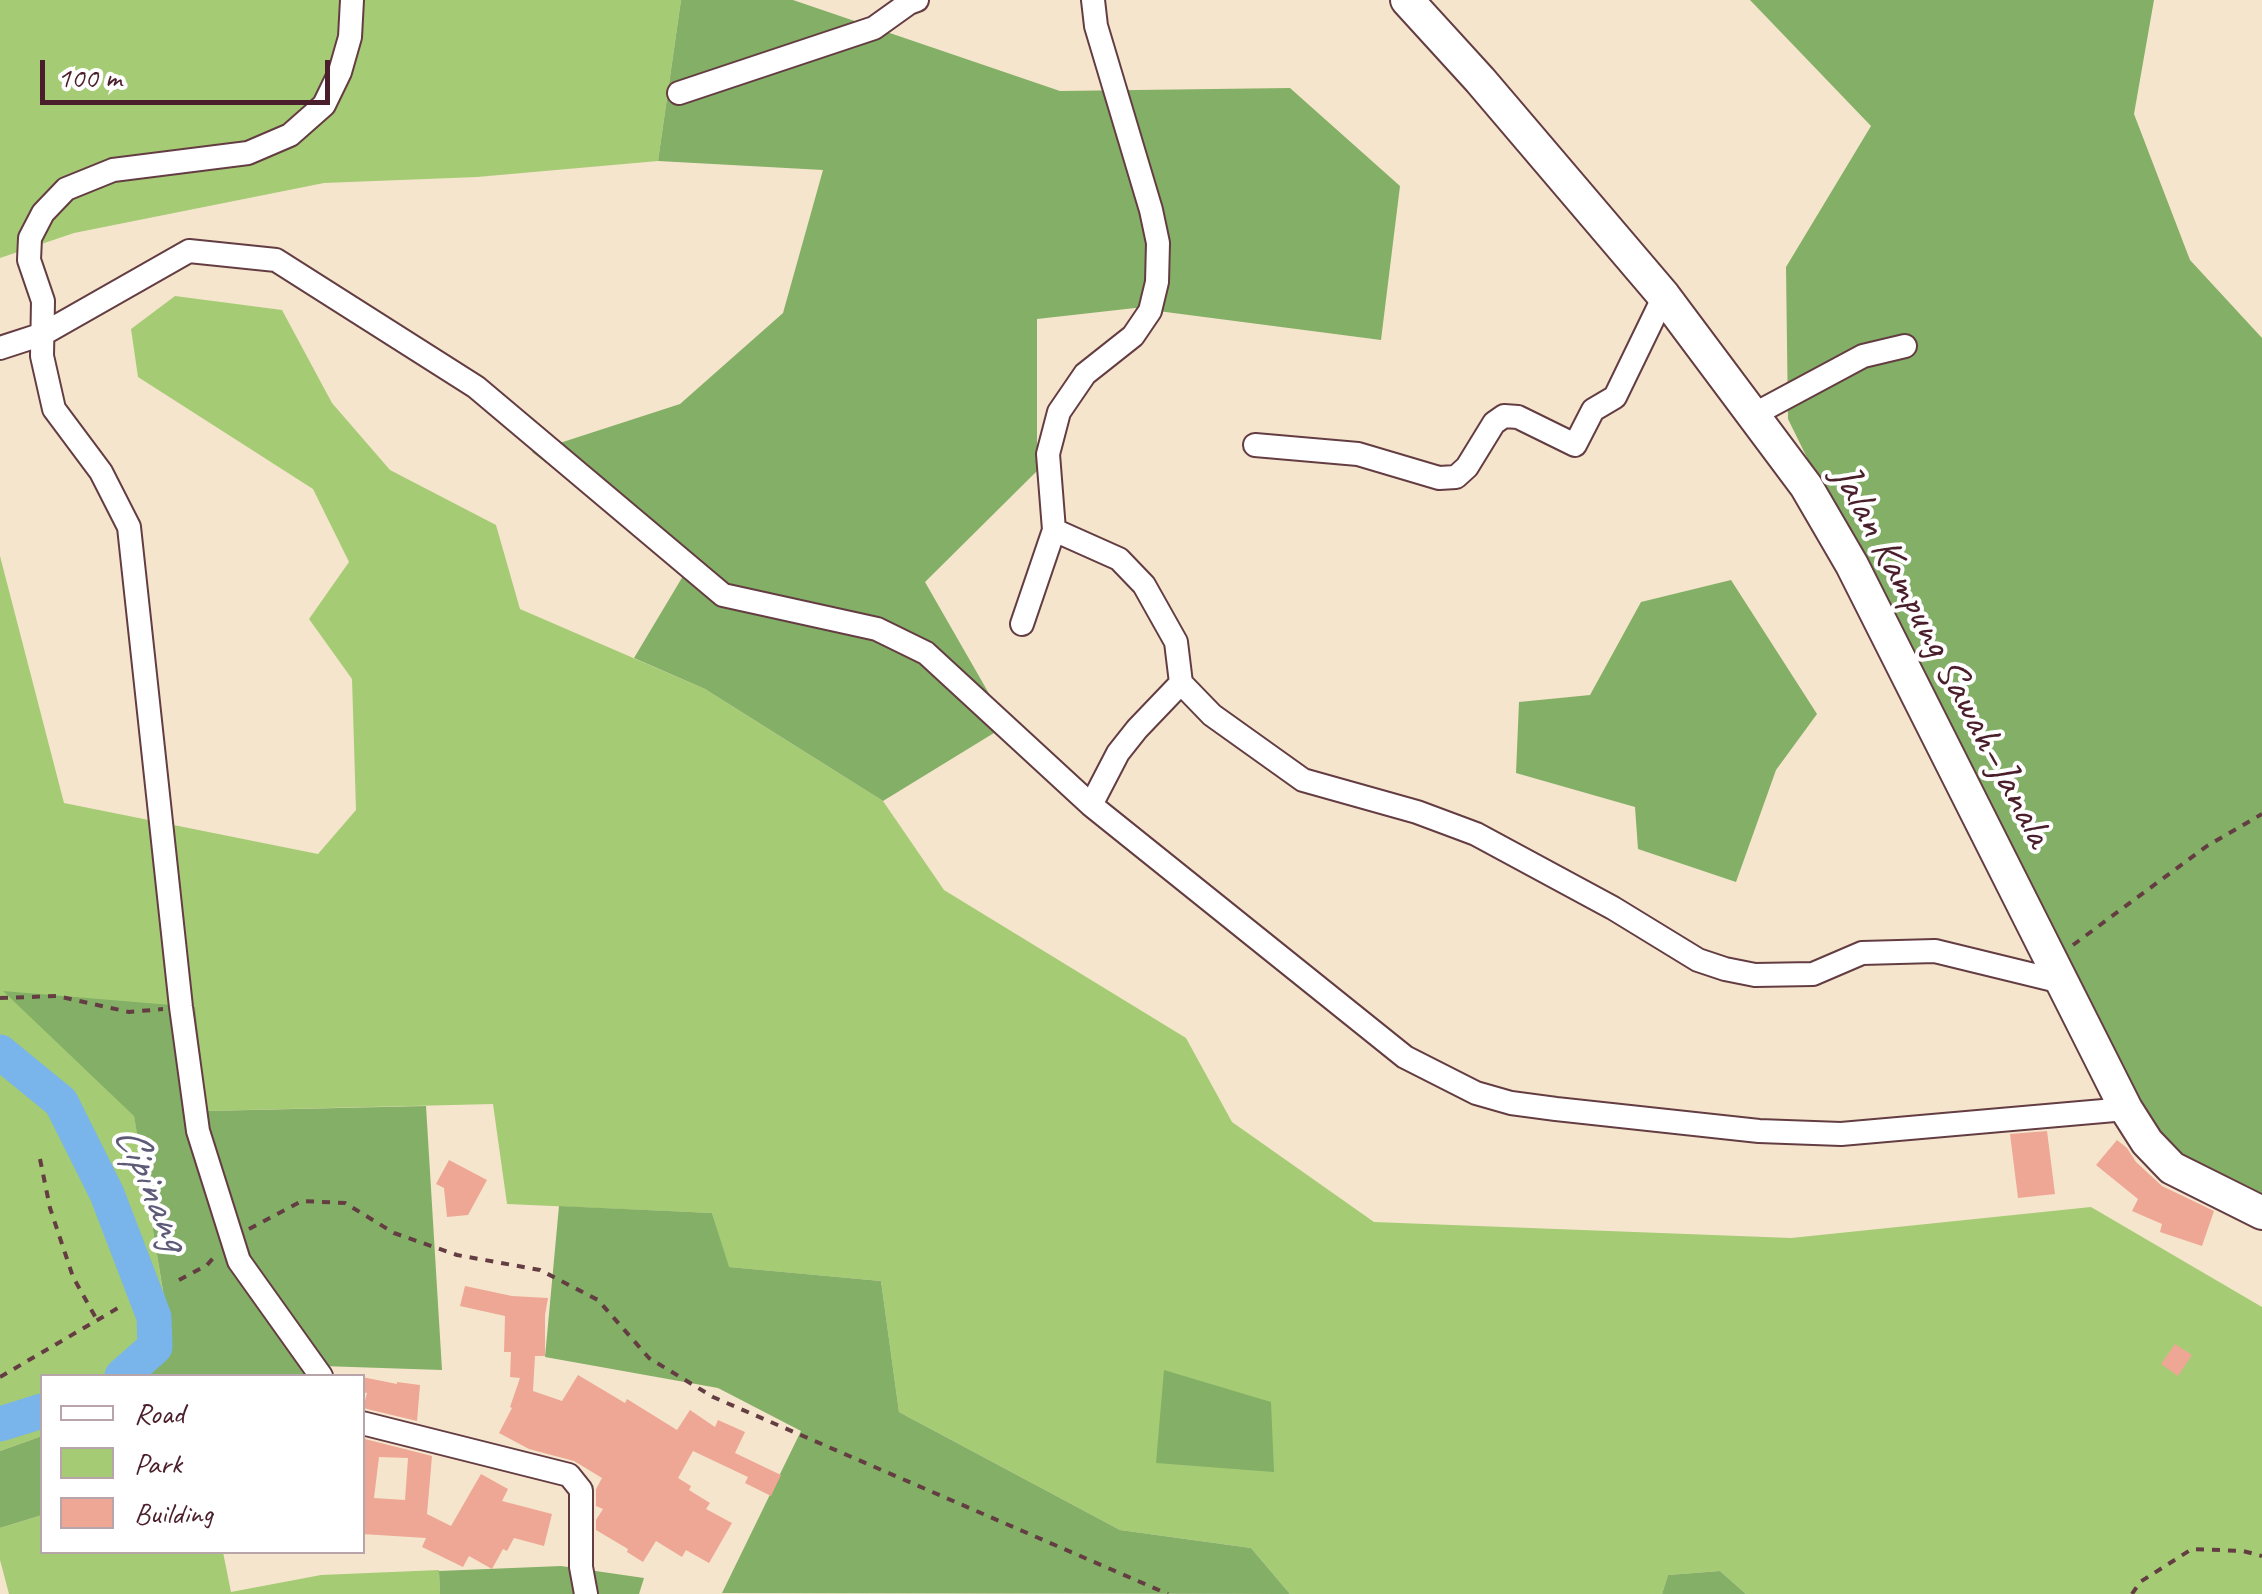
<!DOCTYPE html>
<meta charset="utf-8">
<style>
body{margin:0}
#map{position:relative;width:2262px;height:1594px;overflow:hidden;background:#f5e5cd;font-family:Caveat,sans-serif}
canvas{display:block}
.legend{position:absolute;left:40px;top:1374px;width:325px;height:180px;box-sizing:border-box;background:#fff;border:2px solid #b7a5aa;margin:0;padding:12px 18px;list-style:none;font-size:30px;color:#4a1f2b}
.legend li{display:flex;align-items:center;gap:20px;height:50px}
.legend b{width:50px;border:2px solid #b7a5aa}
.scale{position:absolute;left:40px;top:60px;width:290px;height:45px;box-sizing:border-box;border:5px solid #4a1f2b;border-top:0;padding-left:12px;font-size:30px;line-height:35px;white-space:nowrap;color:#4a1f2b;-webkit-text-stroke:8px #fff;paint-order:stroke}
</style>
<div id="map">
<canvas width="2262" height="1594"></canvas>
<ul class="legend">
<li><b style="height:12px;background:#fff"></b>Road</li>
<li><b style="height:28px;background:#a6cb75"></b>Park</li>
<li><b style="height:28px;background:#eea795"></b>Building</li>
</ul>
<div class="scale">100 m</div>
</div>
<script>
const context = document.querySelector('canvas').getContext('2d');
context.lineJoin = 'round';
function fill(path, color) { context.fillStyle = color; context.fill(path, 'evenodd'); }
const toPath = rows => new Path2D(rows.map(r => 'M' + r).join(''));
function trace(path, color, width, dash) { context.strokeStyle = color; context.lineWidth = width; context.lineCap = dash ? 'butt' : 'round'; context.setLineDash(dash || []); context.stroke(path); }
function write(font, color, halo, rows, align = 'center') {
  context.font = font + ' Caveat,sans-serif'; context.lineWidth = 8; context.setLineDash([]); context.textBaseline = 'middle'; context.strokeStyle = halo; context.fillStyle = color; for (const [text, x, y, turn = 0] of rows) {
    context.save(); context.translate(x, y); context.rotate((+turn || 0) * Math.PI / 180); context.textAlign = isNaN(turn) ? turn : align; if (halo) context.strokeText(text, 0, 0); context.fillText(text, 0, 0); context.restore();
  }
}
const green = toPath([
 [0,0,681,0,658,161,477,177,324,183,74,233,0,258],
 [175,296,282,310,332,403,390,470,496,525,520,609,705,689,883,801,944,890,1186,1038,1232,1122,1374,1222,1791,1238,2091,1207,2262,1307,2262,1594,1746,1594,1720,1571,1668,1575,1662,1594,1290,1594,1251,1548,1120,1530,899,1412,881,1281,728,1267,712,1213,507,1204,493,1104,206,1111,5,991,134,1115,171,1340,130,1376,42,1376,42,1436,0,1451,0,556,64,803,318,854,356,810,352,679,309,619,349,562,313,489,138,377,131,329],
 [42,1515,42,1552,223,1552,231,1592,321,1575,439,1570,440,1594,9,1594,0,1560,0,1528]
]);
const forest = toPath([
 [681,0,793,0,1060,91,1290,88,1400,186,1381,340,1135,308,1037,319,1037,471,925,582,1007,725,883,801,705,689,634,658,686,571,532,452,680,404,783,313,823,170,658,161],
 [1750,0,2154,0,2134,114,2190,260,2262,338,2262,1215,2135,1125,1788,419,1786,267,1871,126],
 [1731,580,1817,714,1776,770,1736,882,1638,849,1635,807,1516,773,1519,702,1590,695,1641,602],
 [3,991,195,1007,207,1111,426,1106,442,1370,322,1366,321,1376,130,1376,171,1339,134,1116],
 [559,1206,712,1213,729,1267,881,1281,899,1412,1120,1530,1251,1548,1290,1594,722,1593,801,1431,718,1388,545,1357],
 [1164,1370,1271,1402,1274,1472,1156,1463],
 [42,1436,42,1515,0,1528,0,1451],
 [561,1566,644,1578,639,1594,440,1594,439,1571],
 [1720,1571,1746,1594,1662,1594,1668,1575]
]);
const river = toPath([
 [0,1052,61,1102,107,1194,154,1317,155,1347,122,1376],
 [0,1424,42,1411]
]);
const building = toPath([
 [2047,1131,2055,1194,2018,1198,2010,1134],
 [2117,1140,2127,1148,2136,1162,2162,1186,2214,1211,2202,1246,2160,1232,2162,1224,2132,1211,2138,1199,2096,1165],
 [449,1160,487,1180,468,1215,447,1217,444,1188,436,1184],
 [465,1286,512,1296,548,1298,545,1315,545,1356,535,1356,533,1391,562,1401,578,1375,625,1403,627,1399,677,1430,690,1410,715,1427,718,1420,745,1432,735,1453,781,1475,771,1496,745,1483,748,1477,693,1451,678,1478,691,1486,689,1490,710,1503,706,1509,732,1523,709,1563,686,1550,682,1557,656,1541,643,1562,627,1552,628,1549,596,1530,596,1520,603,1509,596,1506,596,1489,602,1478,574,1461,529,1449,499,1433,512,1408,510,1407,520,1378,510,1377,511,1352,504,1352,505,1316,460,1306],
 [2175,1344,2192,1355,2178,1376,2161,1364],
 [362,1377,397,1384,397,1382,420,1385,417,1421,363,1408,367,1393,362,1392],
 [365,1439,432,1456,427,1514,451,1526,481,1474,508,1489,502,1501,552,1514,544,1546,514,1538,507,1551,503,1549,492,1569,469,1556,463,1567,422,1547,426,1538,362,1534,362,1458],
 [379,1457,408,1458,405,1500,374,1498]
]);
const path = toPath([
 [2073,945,2207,846,2262,814],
 [0,998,57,996,129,1012,163,1009],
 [40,1159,50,1208,73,1277,97,1320],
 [249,1229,302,1201,345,1203,394,1233,457,1255,540,1270,598,1300,649,1358,713,1397,1168,1594],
 [179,1280,207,1265,215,1256],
 [0,1377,118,1308],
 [2132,1594,2140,1582,2192,1549,2243,1551,2262,1556]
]);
const minor = toPath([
 [679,93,874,28,909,3,917,0],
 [0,348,43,334,189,251,276,260,476,387,723,595,877,629,926,653,1091,805,1405,1057,1476,1093,1511,1103,1556,1109,1759,1131,1841,1134,2126,1109],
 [1753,415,1863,356,1905,346],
 [1255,445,1358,454,1439,478,1456,477,1467,467,1494,423,1504,416,1518,417,1575,445,1593,410,1615,397,1664,296],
 [1054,530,1119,559,1144,585,1176,642,1181,683,1212,715,1303,780,1417,812,1476,834,1613,908,1698,960,1725,969,1755,975,1813,974,1862,953,1935,951,2062,982],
 [1022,624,1054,530,1048,454,1059,412,1085,374,1133,336,1150,311,1157,282,1158,243,1151,210,1096,26,1093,0],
 [1091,805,1118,753,1137,729,1181,683],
 [321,1376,239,1261,198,1131,181,1007,129,527,101,472,54,409,42,356,43,301,29,260,30,238,43,213,66,189,113,170,248,153,290,135,324,105,340,72,350,37,352,0],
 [362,1423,569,1475,581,1490,581,1567,586,1594]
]);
const secondary = toPath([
 [1407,0,1480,80,1664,296,1806,486,1852,565,2126,1109,2147,1142,2172,1168,2262,1213]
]);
const streetNames = [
 ["Jalan Kampung Sawah–Janala",1941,656,62]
];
const waterNames = [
 ["Cipinang",151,1188,67]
];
fill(green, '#a6cb75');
fill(forest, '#84af66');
trace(river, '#79b4ea', 35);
fill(building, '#eea795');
trace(minor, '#643d43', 26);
trace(secondary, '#643d43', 36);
trace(path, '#643d43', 4, [8, 8]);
trace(minor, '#fff', 22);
trace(secondary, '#fff', 32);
write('42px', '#4a1f2b', '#fff', streetNames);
write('italic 45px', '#5d5b77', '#fff', waterNames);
</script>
